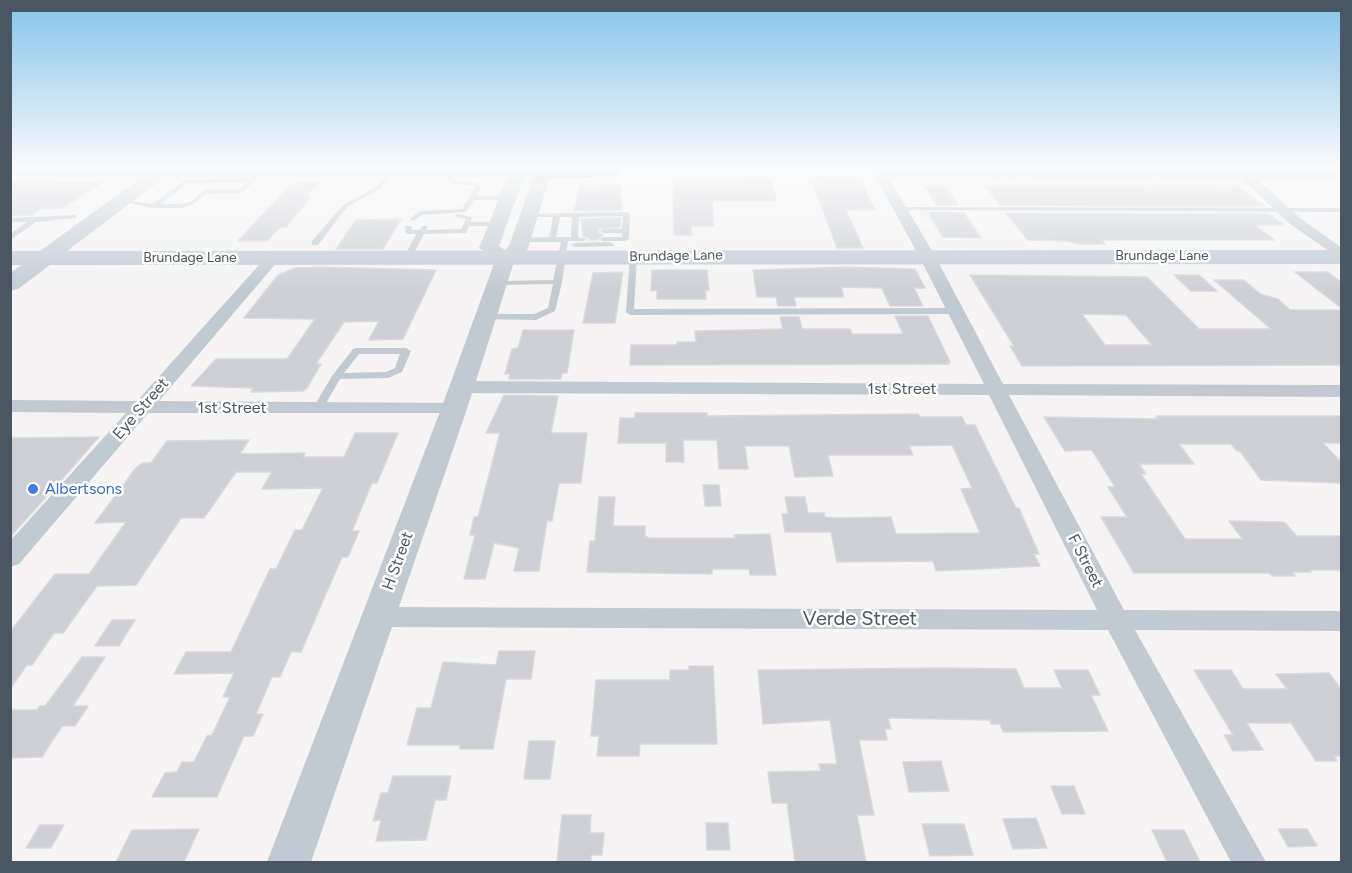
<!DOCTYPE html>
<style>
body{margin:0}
#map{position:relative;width:1352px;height:873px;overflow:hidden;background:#f5f3f3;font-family:Figtree,sans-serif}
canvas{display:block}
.frame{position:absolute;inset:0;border:12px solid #4a5661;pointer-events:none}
</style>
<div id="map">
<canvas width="1352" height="873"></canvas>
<div class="frame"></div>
</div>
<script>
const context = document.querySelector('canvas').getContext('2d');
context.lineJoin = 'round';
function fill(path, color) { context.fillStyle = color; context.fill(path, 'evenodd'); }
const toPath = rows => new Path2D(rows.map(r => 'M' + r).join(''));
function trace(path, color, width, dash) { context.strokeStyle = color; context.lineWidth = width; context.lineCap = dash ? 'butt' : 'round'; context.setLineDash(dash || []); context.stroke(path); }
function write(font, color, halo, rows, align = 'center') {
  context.font = font + ' Figtree,sans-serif'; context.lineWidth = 5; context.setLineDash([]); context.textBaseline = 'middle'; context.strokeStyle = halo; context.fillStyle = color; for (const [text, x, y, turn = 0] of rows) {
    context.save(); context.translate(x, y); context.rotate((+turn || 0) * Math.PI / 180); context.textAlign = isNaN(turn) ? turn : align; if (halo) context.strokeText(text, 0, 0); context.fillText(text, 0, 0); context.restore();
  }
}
const building = toPath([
 [816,176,855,178,857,182,861,182,875,210,846,210,863,248,837,248,813,183,819,183,816,176],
 [743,180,771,180,777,201,712,201,714,226,691,226,692,235,674,235,673,181,734,184,744,184,743,180],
 [10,182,103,182,62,208,42,208,32,215,10,216,10,182],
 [293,182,319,182,306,197,311,197,286,227,280,227,267,241,238,241,293,182],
 [1151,184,1237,186,1265,206,1000,205,985,186,1153,186,1151,184],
 [620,185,622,210,574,211,580,186,620,185],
 [925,187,946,187,958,205,937,205,925,187],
 [928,212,964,213,981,238,943,237,928,212],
 [1006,213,1269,214,1284,225,1254,225,1275,240,1102,240,1105,244,1079,244,1068,241,1028,240,1006,213],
 [621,218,620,227,599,229,598,232,603,235,597,240,589,240,589,238,583,236,581,219,621,218],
 [401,219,383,249,336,249,356,220,401,219],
 [323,267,436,270,403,339,369,340,379,321,344,322,316,364,321,364,307,388,303,391,251,392,253,388,191,386,216,359,287,359,315,319,244,318,278,275,295,268,323,267],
 [844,267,915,269,925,288,914,288,923,306,890,306,882,288,841,287,844,297,794,297,796,306,778,306,776,297,757,297,753,270,844,267],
 [652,270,707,270,709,290,705,290,706,299,657,299,657,290,651,291,652,270],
 [623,272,615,323,583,323,593,273,623,272],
 [1295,272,1328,272,1341,282,1341,308,1295,272],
 [970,275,1147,277,1199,329,1271,329,1214,280,1244,280,1260,294,1278,299,1290,310,1341,310,1341,365,1022,366,1010,346,1014,346,970,275],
 [1082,314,1126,315,1152,345,1105,345,1082,314],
 [1174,275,1199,275,1217,291,1191,291,1174,275],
 [895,316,928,316,950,362,947,362,949,364,630,365,631,345,677,345,677,342,696,342,695,331,783,329,780,317,799,317,802,329,850,329,852,334,903,334,895,316],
 [523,330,574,330,567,373,562,373,561,379,509,379,510,374,505,374,512,349,518,348,523,330],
 [504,395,558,396,551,433,587,433,581,483,559,483,552,521,547,521,539,571,514,571,519,548,494,543,485,579,464,579,475,535,470,535,474,517,478,517,500,433,486,433,504,395],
 [635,413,707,413,707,416,918,414,920,417,962,417,966,425,975,425,1016,508,1019,508,1039,554,1034,554,1040,566,936,571,933,561,837,562,831,532,785,532,782,514,788,514,785,497,805,497,808,513,824,513,825,517,835,518,891,517,896,534,980,533,961,489,972,488,952,445,909,446,913,455,828,455,833,476,795,477,789,446,745,446,748,469,719,469,717,440,683,440,684,462,666,462,666,443,618,443,620,418,635,418,635,413],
 [1156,416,1341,416,1341,443,1323,443,1341,462,1341,483,1261,480,1240,451,1237,451,1231,444,1179,444,1194,464,1139,464,1146,474,1141,474,1185,539,1243,539,1229,521,1284,522,1297,536,1341,536,1341,570,1310,570,1311,572,1292,572,1295,576,1272,576,1269,573,1134,573,1101,517,1127,517,1108,487,1115,487,1092,450,1065,451,1044,417,1158,419,1156,416],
 [355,433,398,433,377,483,372,483,352,531,359,531,348,557,342,557,301,652,291,652,280,677,272,677,256,714,263,714,253,736,244,736,217,797,152,797,165,773,177,772,182,762,194,762,207,736,212,735,230,697,223,697,234,673,174,674,186,652,231,652,270,569,276,569,295,530,302,530,323,488,262,489,272,472,236,472,204,518,181,518,136,585,97,586,63,633,54,633,32,665,27,665,10,689,10,632,55,574,89,574,126,522,95,523,135,469,142,463,151,463,167,441,249,440,240,454,305,453,303,457,344,457,355,433],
 [99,437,58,484,10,537,10,438,99,437],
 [703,485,719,485,721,506,705,506,703,485],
 [599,497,615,497,613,526,645,526,645,536,649,538,735,538,734,535,770,534,776,575,750,575,749,569,712,569,712,574,587,572,590,541,595,541,599,497],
 [112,620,135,620,119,646,95,646,112,620],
 [499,651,535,651,531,679,506,679,493,749,460,749,460,745,407,745,417,708,431,708,443,662,496,665,499,651],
 [82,657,105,657,73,706,88,706,75,726,62,726,42,757,10,758,10,710,37,710,40,706,45,706,82,657],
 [689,666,713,666,717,744,640,744,639,756,597,756,599,736,591,736,596,680,670,680,670,670,689,670,689,666],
 [940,668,1016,669,1024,688,1062,688,1054,670,1088,670,1100,695,1091,695,1108,731,1003,732,1000,724,991,724,990,720,888,718,891,729,885,729,887,740,859,740,874,815,857,815,866,862,795,862,787,803,772,803,768,772,821,771,819,764,837,764,830,720,763,724,758,670,940,668],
 [1194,670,1231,670,1243,689,1287,689,1276,674,1329,673,1341,689,1341,756,1334,756,1337,761,1316,761,1291,723,1247,723,1263,750,1233,751,1224,735,1233,735,1194,670],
 [529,741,555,741,550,779,524,779,529,741],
 [941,761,949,791,909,792,903,762,941,761],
 [393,776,451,776,446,800,435,800,426,840,376,841,381,820,373,821,381,793,388,793,393,776],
 [1051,786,1074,786,1085,814,1062,814,1051,786],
 [562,815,591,815,590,833,604,833,602,855,591,855,591,862,557,862,562,815],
 [1036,818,1047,848,1013,849,1003,819,1036,818],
 [706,823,728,823,730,850,707,850,706,823],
 [922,824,964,824,973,855,930,856,922,824],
 [40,825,64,825,51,848,26,848,40,825],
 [199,829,184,862,116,862,132,830,199,829],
 [1278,829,1307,829,1317,846,1288,847,1278,829],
 [1152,830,1184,830,1200,862,1167,862,1152,830]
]);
const service = toPath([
 [259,171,264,172,242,193,206,194,194,204,182,208,153,208,119,201,122,199,152,204,185,180,251,178,259,171],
 [247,182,238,190,204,190,190,202,182,204,160,204,189,183,247,182],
 [389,171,394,172,380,189,347,207,318,245,312,245,312,241,343,205,376,187,389,171],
 [451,171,456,172,453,179,456,180,481,184,482,185,476,196,508,196,511,198,508,200,474,200,466,212,422,215,415,220,411,220,411,218,420,211,462,209,475,186,452,183,447,179,451,171],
 [900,207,1342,208,1342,212,898,210,898,208,900,207],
 [627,212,630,214,629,239,625,241,603,241,599,239,603,237,622,237,622,233,604,233,600,231,604,229,622,229,623,216,579,217,578,237,587,239,583,241,568,241,562,282,555,311,536,320,482,319,482,315,485,314,534,314,548,308,553,284,498,285,494,283,498,281,553,280,561,242,521,242,517,240,521,238,549,237,553,217,529,217,527,216,527,214,627,212],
 [560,217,572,217,571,237,556,237,560,217],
 [457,214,472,217,471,222,498,222,502,224,498,226,469,226,466,233,463,233,424,234,410,261,404,261,403,259,416,234,406,234,405,226,411,226,412,230,419,230,424,225,428,227,426,230,461,229,466,219,455,217,455,215,457,214],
 [74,215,76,216,76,218,36,222,10,240,10,234,27,222,10,222,10,218,74,215],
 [610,242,614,244,613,246,575,247,571,245,575,243,610,242],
 [630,254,637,256,634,309,955,308,959,311,955,314,630,315,626,312,630,254],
 [356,348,406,348,411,351,402,372,388,378,340,379,322,410,314,410,313,408,332,376,353,349,356,348],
 [359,354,400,354,395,368,386,372,344,373,359,354]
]);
const minor = toPath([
 [880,170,1342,171,1342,179,1257,179,1300,218,1342,248,1342,260,1290,224,1242,179,889,178,935,256,1003,384,1342,385,1342,397,1009,395,1124,610,1342,611,1342,631,1135,630,1266,862,1231,862,1108,630,378,627,369,624,365,617,369,610,378,607,1097,610,989,395,462,393,452,387,462,381,984,384,919,256,874,174,880,170],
 [272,254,280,259,277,262,159,401,454,403,461,405,464,409,461,413,148,413,19,564,10,567,10,541,126,413,10,412,10,400,137,401,267,256,272,254]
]);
const tertiary = toPath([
 [511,169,527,169,499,246,505,250,509,246,536,169,552,169,528,249,514,262,467,409,311,862,267,862,441,409,495,261,479,248,511,169]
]);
const secondary = toPath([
 [10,169,550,169,552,172,543,177,165,177,67,251,1342,250,1342,264,50,265,18,289,10,291,10,273,22,265,10,265,10,251,40,251,142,177,10,176,10,169]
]);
const motorway = toPath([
 [535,169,624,169,615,175,543,178,536,176,533,172,535,169]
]);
const markers = [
 [33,489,6,"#3f7fe0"]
];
const farStreetnames = [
 ["Brundage Lane",676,256,-1],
 ["Brundage Lane",1162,256],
 ["Brundage Lane",190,258]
];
const streetNames = [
 ["1st Street",902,389],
 ["1st Street",232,408],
 ["Eye Street",141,409,-49],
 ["H Street",398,561,-70],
 ["F Street",1085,561,63]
];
const shopNames = [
 ["Albertsons",45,489]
];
const nearStreetnames = [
 ["Verde Street",860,619]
];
fill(building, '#cdcfd5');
trace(building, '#d7d9de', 1.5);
trace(motorway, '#7690ad', 2);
fill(service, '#c1cad2');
fill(minor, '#c1cad2');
fill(tertiary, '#c1cad2');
fill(secondary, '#c1cbd6');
fill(motorway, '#8ba5c1');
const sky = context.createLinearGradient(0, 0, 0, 292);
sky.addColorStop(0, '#85c3ea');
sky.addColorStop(0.58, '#fafafa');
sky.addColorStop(1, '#fafafa00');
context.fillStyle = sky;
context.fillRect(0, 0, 1352, 292);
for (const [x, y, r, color] of markers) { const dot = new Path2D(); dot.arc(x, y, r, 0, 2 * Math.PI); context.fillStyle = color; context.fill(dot); trace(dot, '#fff', 2); }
write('14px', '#4a5661', '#fff', farStreetnames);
write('16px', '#4a5661', '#fff', streetNames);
write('16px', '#366cbe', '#fff', shopNames, 'left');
write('20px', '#4a5661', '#fff', nearStreetnames);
</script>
